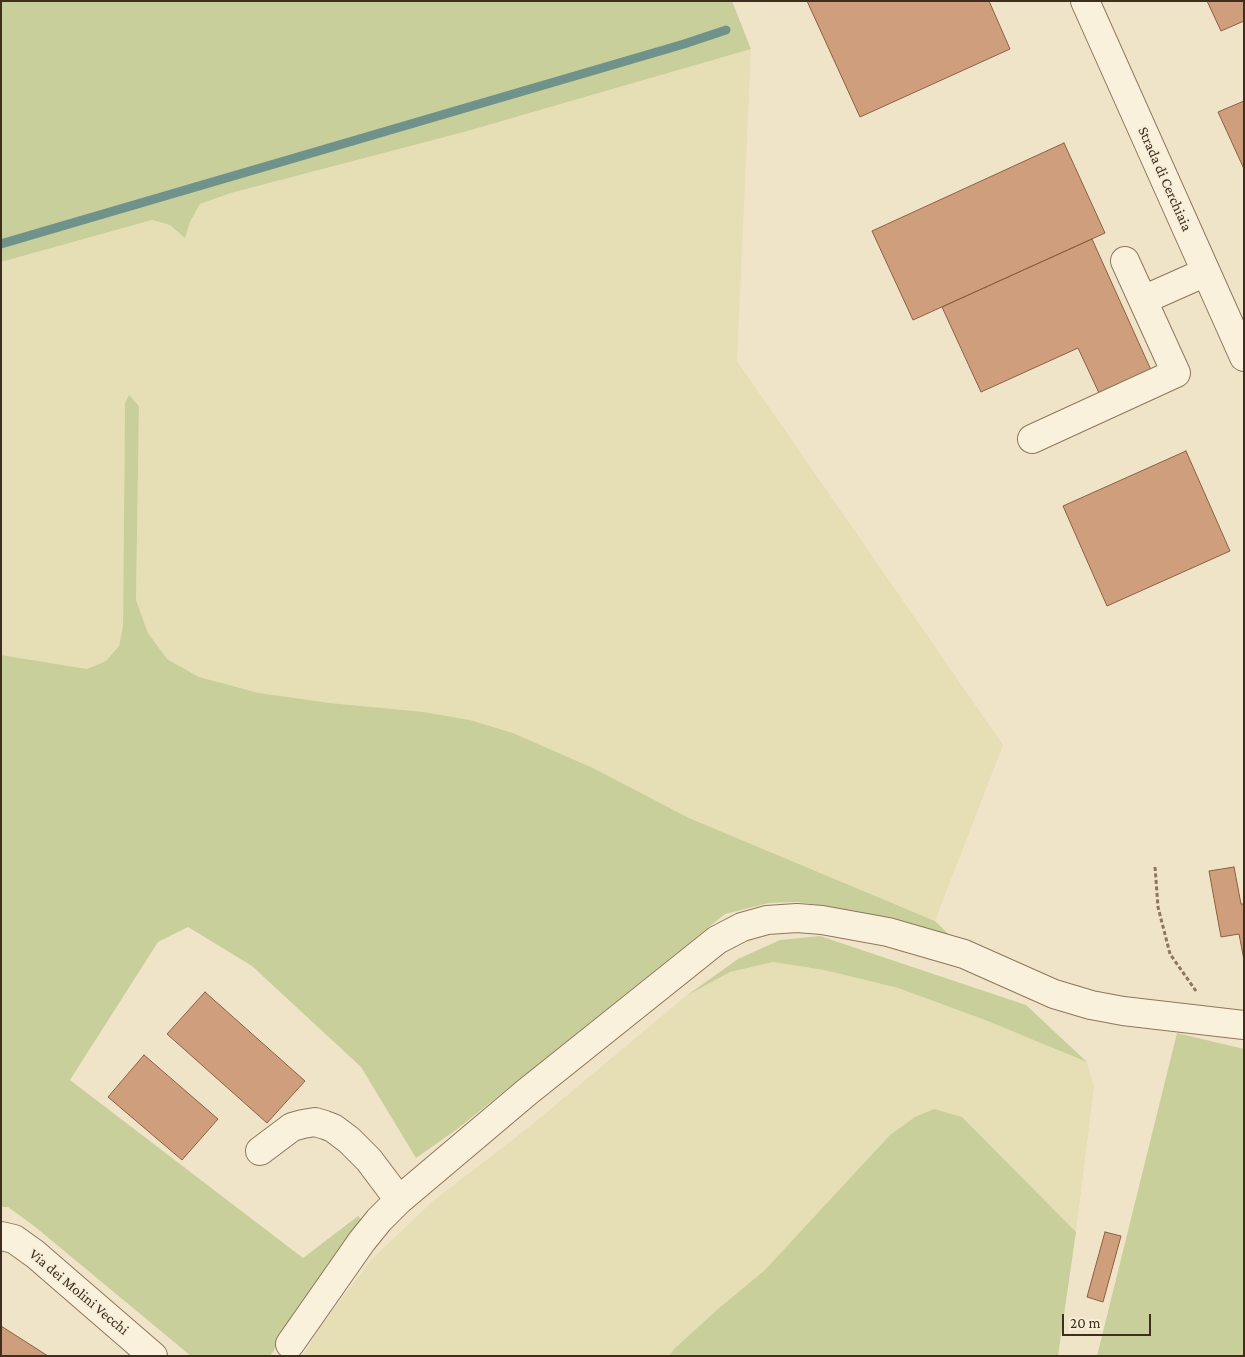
<!DOCTYPE html>
<style>
body{margin:0}
#map{position:relative;width:1245px;height:1357px;overflow:hidden;background:#f0e4c8;font-family:"Crimson Pro",serif}
canvas{display:block}
.frame{position:absolute;inset:0;border:2px solid #3d2e20;pointer-events:none}
.scale{position:absolute;left:1062px;top:1314px;width:89px;height:22px;box-sizing:border-box;border:2px solid #3d2e20;border-top:0;padding-left:6px;font-size:15px;line-height:18px;white-space:nowrap;color:#3d2e20;-webkit-text-stroke:4px #f7eed8;paint-order:stroke}
</style>
<div id="map">
<canvas width="1245" height="1357"></canvas>
<div class="frame"></div>
<div class="scale">20 m</div>
</div>
<script>
const context = document.querySelector('canvas').getContext('2d');
context.lineJoin = 'round';
function fill(path, color) { context.fillStyle = color; context.fill(path, 'evenodd'); }
const toPath = rows => new Path2D(rows.map(r => 'M' + r).join(''));
function trace(path, color, width, dash) { context.strokeStyle = color; context.lineWidth = width; context.lineCap = dash ? 'butt' : 'round'; context.setLineDash(dash || []); context.stroke(path); }
function write(font, color, halo, rows, align = 'center') {
  context.font = font + ' "Crimson Pro",serif'; context.lineWidth = 4; context.setLineDash([]); context.textBaseline = 'middle'; context.strokeStyle = halo; context.fillStyle = color; for (const [text, x, y, turn = 0] of rows) {
    context.save(); context.translate(x, y); context.rotate((+turn || 0) * Math.PI / 180); context.textAlign = isNaN(turn) ? turn : align; if (halo) context.strokeText(text, 0, 0); context.fillText(text, 0, 0); context.restore();
  }
}
const farmland = toPath([
 [751,49,737,361,1003,745,935,921,689,818,593,768,513,733,470,720,424,712,330,703,259,693,199,677,167,659,148,633,136,600,139,406,129,396,125,404,123,626,119,646,106,661,87,669,1,655,1,262,152,220,170,225,185,238,190,222,200,204,231,193,464,132],
 [773,962,824,970,898,988,985,1020,1087,1062,1094,1087,1076,1232,962,1117,765,1270,719,1308,674,1349,669,1356,303,1356,322,1324,372,1259,433,1201,528,1128,686,996,730,972]
]);
const green = toPath([
 [1,1,732,1,751,49,464,132,231,193,200,204,190,222,185,238,170,225,152,220,1,262],
 [129,395,139,406,136,600,148,633,167,659,199,677,259,693,330,703,424,712,470,720,513,733,593,768,689,818,935,921,957,942,832,907,797,902,769,903,725,914,456,1130,416,1158,361,1067,252,966,188,927,158,942,70,1080,303,1258,358,1216,364,1222,270,1356,191,1356,34,1226,8,1207,1,1207,1,655,87,669,106,661,119,646,123,626,125,403],
 [820,936,1026,1005,1087,1062,985,1020,898,988,824,970,773,962,730,972,686,996,738,959,780,940],
 [1177,1033,1244,1049,1244,1356,1097,1356],
 [934,1109,962,1117,1076,1232,1058,1356,669,1356,674,1349,719,1308,765,1270,890,1135,915,1117]
]);
const stream = toPath([
 [1,244,684,44,726,30]
]);
const building = toPath([
 [807,1,989,1,1010,49,860,117,807,1],
 [1207,1,1244,1,1244,21,1221,31,1207,1],
 [1244,101,1244,169,1218,112,1244,101],
 [1064,143,1105,233,913,320,872,231,1064,143],
 [1092,239,1151,370,1099,393,1078,348,981,392,942,307,1092,239],
 [1186,451,1230,551,1107,606,1063,506,1186,451],
 [1234,867,1241,904,1244,904,1244,960,1239,934,1221,937,1209,871,1234,867],
 [205,992,305,1081,267,1123,167,1034,205,992],
 [144,1055,218,1119,182,1160,108,1097,144,1055],
 [1105,1232,1121,1236,1103,1302,1087,1297,1105,1232],
 [1,1326,48,1356,1,1356,1,1326]
]);
const path = toPath([
 [1155,867,1158,907,1170,954,1196,991]
]);
const minor = toPath([
 [1085,1,1244,357],
 [1143,300,1206,272],
 [1032,439,1176,373,1125,261],
 [260,1151,292,1127,303,1124,315,1122,325,1125,333,1128,349,1140,369,1160,399,1200],
 [1,1236,14,1239,35,1254,153,1356],
 [290,1344,362,1241,379,1220,399,1200,527,1092,717,940,742,927,767,920,797,918,822,920,888,932,964,954,1054,994,1091,1005,1123,1011,1244,1025]
]);
const streetNames = [
 ["Strada di Cerchiaia",1165,179,66],
 ["Via dei Molini Vecchi",79,1292,40]
];
fill(farmland, '#e6deb5');
fill(green, '#c9cf9b');
trace(stream, '#6f938a', 9);
fill(building, '#cf9f7d');
trace(building, '#8d5f41', 1);
trace(minor, '#8d765c', 30);
trace(path, '#8d765c', 3, [4, 2.5]);
trace(minor, '#faf1dc', 28);
write('15px', '#3d2e20', '#f7eed8', streetNames);
</script>
